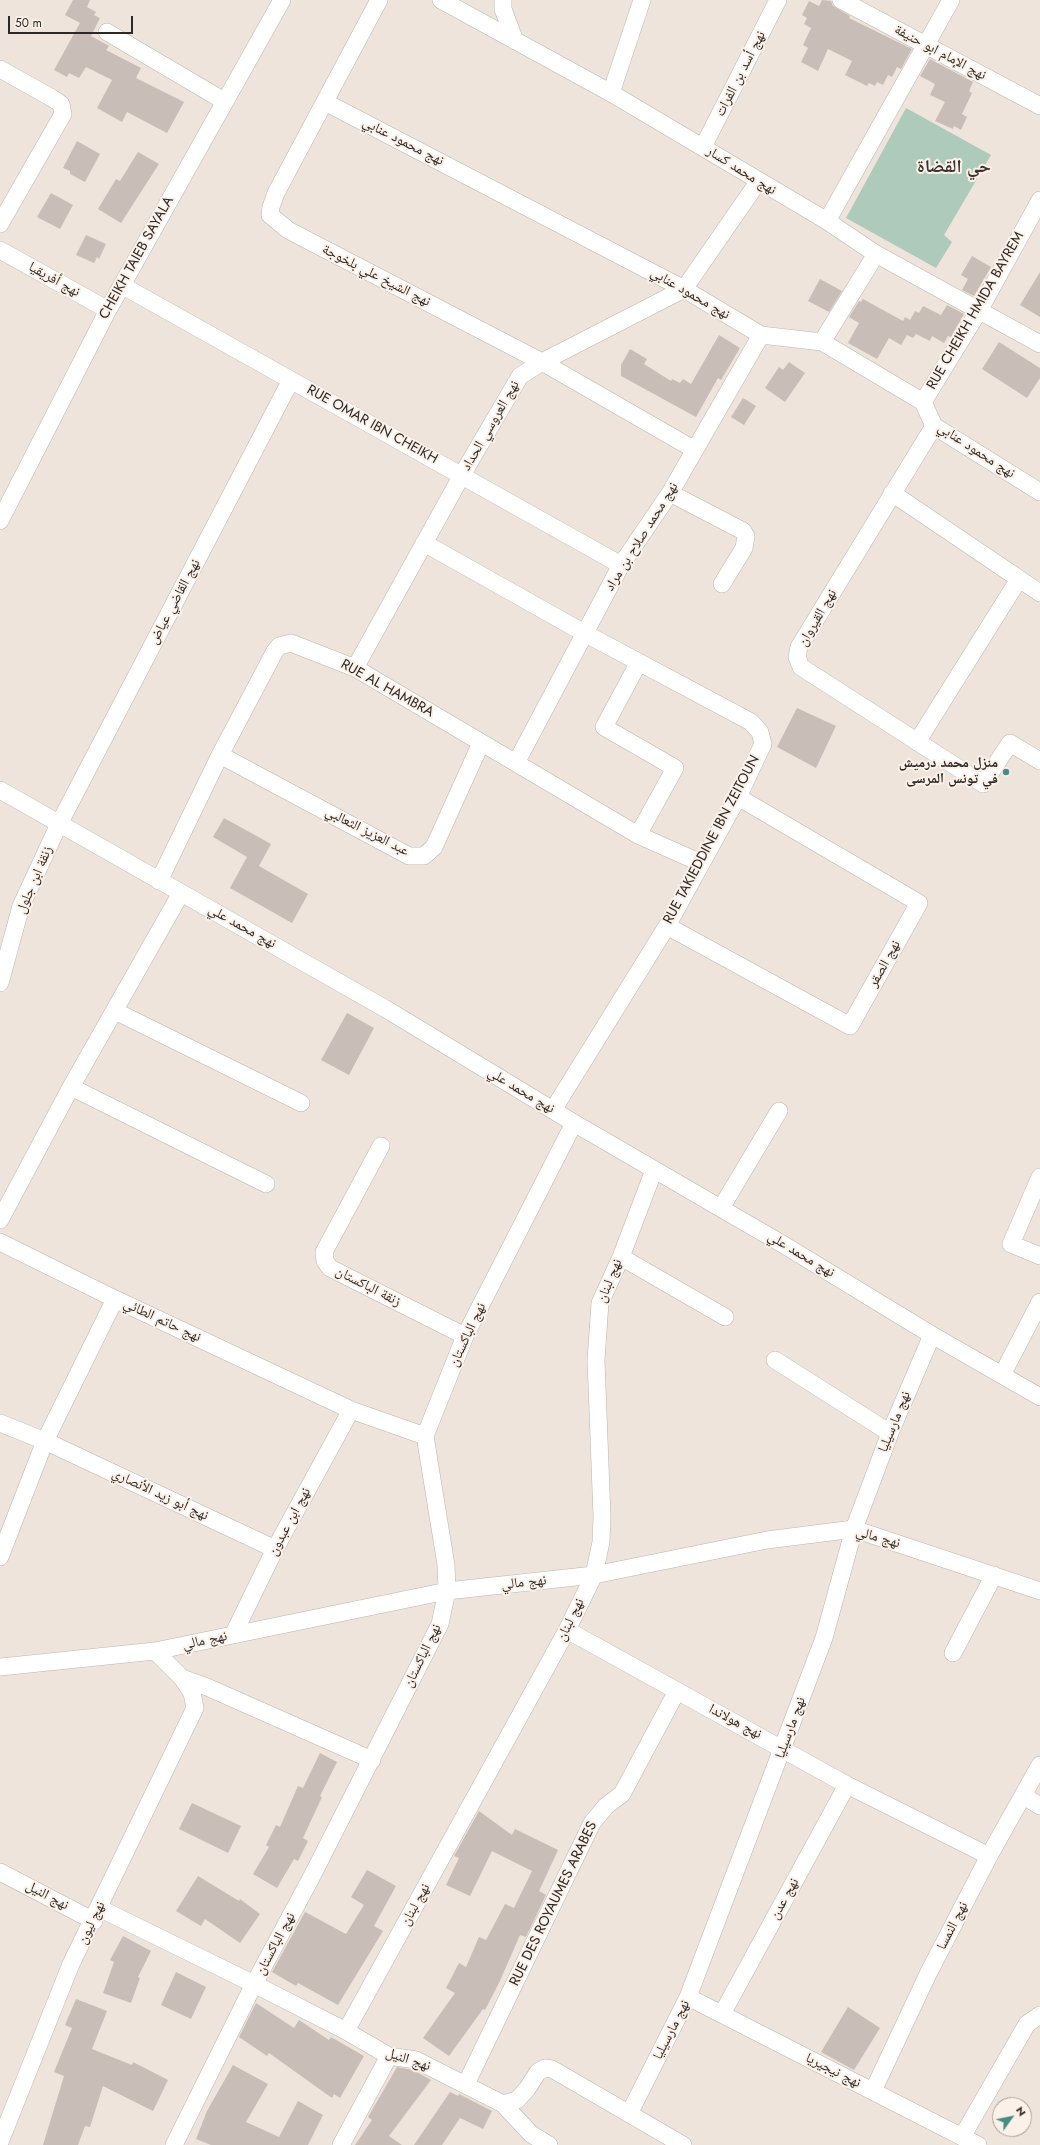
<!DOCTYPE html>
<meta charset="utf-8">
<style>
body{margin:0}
#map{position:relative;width:1040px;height:2145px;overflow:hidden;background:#eee4dc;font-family:Jost,sans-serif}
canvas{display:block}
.north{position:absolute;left:992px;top:2097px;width:40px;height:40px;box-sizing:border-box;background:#fbf1e9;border:1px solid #a8a19b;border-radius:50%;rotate:57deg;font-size:11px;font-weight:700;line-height:16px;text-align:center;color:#2c2825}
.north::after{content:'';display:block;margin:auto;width:14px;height:18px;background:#478d84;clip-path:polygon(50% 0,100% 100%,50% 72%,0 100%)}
.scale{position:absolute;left:8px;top:16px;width:125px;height:18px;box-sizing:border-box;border:2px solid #2c2825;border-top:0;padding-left:5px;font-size:12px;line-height:14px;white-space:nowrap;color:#2c2825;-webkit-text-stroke:3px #fbf1e9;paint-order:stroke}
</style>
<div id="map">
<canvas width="1040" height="2145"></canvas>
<div class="north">N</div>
<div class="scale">50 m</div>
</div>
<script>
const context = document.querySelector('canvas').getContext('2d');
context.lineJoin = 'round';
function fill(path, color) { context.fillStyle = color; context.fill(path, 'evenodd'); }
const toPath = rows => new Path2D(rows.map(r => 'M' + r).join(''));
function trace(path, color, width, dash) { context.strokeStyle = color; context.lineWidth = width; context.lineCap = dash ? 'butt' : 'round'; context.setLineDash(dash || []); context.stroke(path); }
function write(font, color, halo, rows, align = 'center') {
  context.font = font + ' Jost,"Noto Naskh Arabic",sans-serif'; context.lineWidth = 4; context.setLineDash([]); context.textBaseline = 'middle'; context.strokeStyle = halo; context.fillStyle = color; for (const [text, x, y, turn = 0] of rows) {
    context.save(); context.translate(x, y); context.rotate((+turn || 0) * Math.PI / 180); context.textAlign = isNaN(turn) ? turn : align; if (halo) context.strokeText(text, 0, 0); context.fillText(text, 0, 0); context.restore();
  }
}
const green = toPath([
 [906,108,991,155,944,235,952,242,936,268,846,218]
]);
const building = toPath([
 [73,0,90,0,87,7,96,12,94,15,100,18,91,36,109,46,106,50,141,68,136,78,184,102,167,133,127,112,122,122,97,108,112,80,86,67,79,78,69,73,67,77,54,70,80,23,65,15],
 [822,0,831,1,833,6,850,16,849,18,912,49,901,69,897,67,892,77,888,75,883,85,877,82,875,86,869,83,867,86,845,75,852,61,828,49,818,71,801,62,808,48,803,45,811,28,804,24,807,18,802,15,809,1,819,6],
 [930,59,973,82,969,91,972,93,962,114,967,117,961,130,954,126,953,129,935,121,945,102,930,95,935,84,920,76],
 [77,141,100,154,85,182,70,174,70,171,63,168],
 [138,152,159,164,121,223,98,209,116,179,120,181],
 [51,193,73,205,60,229,37,217],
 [86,235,106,244,99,259,97,257,94,263,76,255],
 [972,256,991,267,974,296,962,290,968,279,961,275],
 [1040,272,1040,317,1020,305],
 [820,279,842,291,829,312,808,301],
 [863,299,903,321,905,317,910,320,915,311,919,313,923,306,941,315,947,305,964,314,951,337,948,336,944,343,932,336,930,341,916,334,913,338,907,335,901,345,889,338,877,359,848,343,859,323,849,317,859,301,861,302],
 [719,335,740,348,721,380,718,378,696,417,621,376,621,365,630,349,647,359,644,364,671,381,672,379,680,383,683,379,691,384],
 [999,342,1040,368,1040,378,1027,398,982,369],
 [789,362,805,373,785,402,765,388,779,367,783,370],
 [743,398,756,406,744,425,731,417],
 [797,708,836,726,816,768,777,747],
 [224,818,271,844,259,866,308,894,292,923,230,888,247,857,213,837],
 [347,1013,374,1028,349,1075,321,1060],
 [320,1753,337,1762,320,1796,322,1797,303,1838,308,1841,298,1861,294,1859,277,1888,253,1874,269,1847,266,1845,276,1825,280,1827,298,1786,303,1788],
 [192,1803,241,1826,228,1853,179,1829],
 [479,1811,512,1835,515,1829,558,1850,539,1891,546,1895,526,1937,520,1935,499,1983,485,2010,483,2009,449,2056,423,2038,455,1993,446,1988,459,1963,466,1967,479,1937,486,1940,505,1904,514,1908,532,1871,492,1851,470,1896,446,1885,459,1858,454,1856],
 [367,1870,396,1886,374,1926,383,1931,338,2005,298,1983,296,1986,272,1972,305,1912,346,1934,364,1905,351,1897],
 [198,1876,239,1901,240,1899,260,1914,240,1943,205,1919,201,1926,176,1911],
 [123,1936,151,1951,138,1977,140,1978,131,2003,103,1993,114,1962,110,1960],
 [176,1972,206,1987,191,2019,161,2005],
 [76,1999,107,2011,92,2049,132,2065,133,2062,168,2080,153,2111,103,2086,90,2127,85,2126,78,2145,43,2145,64,2076,54,2072,72,2028,65,2025],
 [256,2003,294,2028,299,2020,329,2040,331,2037,364,2056,340,2098,334,2094,332,2098,269,2053,267,2056,239,2037],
 [848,2007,880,2028,854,2070,821,2052],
 [233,2065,268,2084,246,2122,279,2137,298,2101,323,2115,308,2145,211,2145,196,2139,207,2111],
 [397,2067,413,2070,431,2080,389,2136,402,2145,355,2145,372,2120,368,2117],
 [450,2092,458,2096,459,2094,492,2111,483,2129,460,2118,442,2145,414,2145]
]);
const minor = toPath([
 [379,0,276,193,271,207,270,215,288,230,542,362,695,450],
 [441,0,611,93,827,221,876,254,1040,344],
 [503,0,503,9,515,41],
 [841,0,1040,106],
 [107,32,224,101],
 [0,69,52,98,61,104,63,114,0,224],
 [611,93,642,0],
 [325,102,684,289,761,335,822,342,923,402,934,426,1040,492],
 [703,147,778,0],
 [827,221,951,0],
 [0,250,108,310],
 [123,286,621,565],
 [822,342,876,254],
 [923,402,980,309,1040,200],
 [934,426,799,647,797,657,801,667,983,784,1010,743,1040,761],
 [670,493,743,531,746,536,744,548,722,584],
 [892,493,1040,593],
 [0,521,108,310,282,0],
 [424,543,586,634,751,722,760,732,763,744,738,797,667,926,553,1110],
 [355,668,462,475,520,376,542,362,684,289,758,182],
 [917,742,1019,579],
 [220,755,409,856,424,856,434,847,481,743],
 [516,763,621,565,670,493,761,335],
 [0,790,386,1009,574,1123,784,1245,932,1335,1040,1397],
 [638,835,675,768,604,727,639,662],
 [159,881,220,755,275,651,279,646,291,643,355,668,638,835,701,863],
 [667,926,850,1026,919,903,738,797],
 [0,983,21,906,59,824,291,380],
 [115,1011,301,1103],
 [71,1087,266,1184],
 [381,1146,324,1252,325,1261,330,1268,465,1336],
 [1040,1177,1011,1244,1040,1256],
 [721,1208,779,1111],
 [0,1220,71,1087,181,893],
 [0,1242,115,1299],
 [621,1257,725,1317],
 [775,1360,890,1433],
 [1002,1375,1040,1302],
 [0,1423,45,1441,275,1549],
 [0,1557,45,1441,115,1299,351,1410,425,1436],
 [567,1630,847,1785,989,1856],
 [233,1635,275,1549,351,1410],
 [953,1653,994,1575],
 [0,1667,155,1651,447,1591,594,1575,767,1540,854,1529,1040,1591],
 [182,1678,207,1687,372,1760],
 [1024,1796,1040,1806],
 [0,1872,94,1921],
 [99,1908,254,1984,346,2031,389,2056,416,2060,503,2104,517,2100,527,2089,538,2072,545,2068,552,2069,683,2145],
 [688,1997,978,2145],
 [722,2014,847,1785],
 [346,2031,567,1630,594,1575,601,1542,602,1517,596,1360,600,1303,621,1257,654,1170],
 [466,2084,592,1823,606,1806,622,1794,677,1691],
 [873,2091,928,1974,989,1856,1040,1765],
 [503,2104,531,2134,549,2145],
 [629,2114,688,1997,824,1638,854,1529,890,1433,932,1335],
 [962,2137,1027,2024,1040,2015],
 [0,2142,71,1964,195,1708,192,1693,182,1678,155,1651],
 [174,2145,254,1984,311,1878,440,1624,447,1591,446,1565,425,1436,465,1336,574,1123],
 [341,2145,389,2056]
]);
const markers = [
 [1006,772,4,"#478d84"]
];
const streetNames = [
 ["نهج الإمام ابو حنيفة",940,53,28],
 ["نهج أسد بن الفرات",741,74,-63],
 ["نهج محمود عنابي",403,142,27],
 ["نهج محمد كسار",741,171,32],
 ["CHEIKH TAIEB SAYALA",137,258,-61],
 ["نهج الشيخ علي بلخوجة",376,276,27],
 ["نهج أفريقيا",54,280,29],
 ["نهج محمود عنابي",690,294,30],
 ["RUE CHEIKH HMIDA BAYREM",976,311,-60],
 ["RUE OMAR IBN CHEIKH",372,425,29],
 ["نهج العروسي الحداد",491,426,-60],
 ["نهج محمود عنابي",976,451,33],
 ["نهج محمد صلاح بن مراد",642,537,-58],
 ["نهج القاضي عياض",175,602,-62],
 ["نهج القيروان",818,618,-60],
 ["RUE AL HAMBRA",387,689,29],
 ["عبد العزيز الثعالبي",367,832,27],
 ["RUE TAKIEDDINE IBN ZEITOUN",712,840,-62],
 ["زنقة ابن جلول",35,880,-67],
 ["نهج محمد علي",242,927,29],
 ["نهج الصقر",885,964,-61],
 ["نهج محمد علي",521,1091,31],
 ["نهج محمد علي",801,1255,31],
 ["نهج لبنان",610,1281,-68],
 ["زنقة الباكستان",368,1287,27],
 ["نهج حاتم الطائي",162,1321,25],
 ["نهج الباكستان",468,1335,-65],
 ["نهج مارسيليا",895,1422,-68],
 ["نهج أبو زيد الأنصاري",160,1495,25],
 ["نهج ابن عبدون",290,1522,-62],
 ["نهج مالي",878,1538,16],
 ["نهج مالي",524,1583,-6],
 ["نهج لبنان",571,1620,-64],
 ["نهج مالي",205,1641,-12],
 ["نهج الباكستان",423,1656,-64],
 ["نهج هولاندا",735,1722,28],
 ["نهج مارسيليا",791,1728,-70],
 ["نهج النيل",47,1896,28],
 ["نهج عدن",785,1899,-61],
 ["RUE DES ROYAUMES ARABES",554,1904,-64],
 ["نهج لبنان",416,1905,-61],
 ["نهج ليون",92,1923,-64],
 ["نهج النمسا",953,1926,-63],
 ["نهج الباكستان",276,1944,-62],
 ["نهج مارسيليا",672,2030,-63],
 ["نهج النيل",408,2060,18],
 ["نهج نيجيريا",833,2071,27]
];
const poiNames = [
 ["منزل محمد درميش",998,764],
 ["في تونس المرسى",998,780]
];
const districtNames = [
 ["حي القضاة",954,168]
];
fill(green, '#aecaba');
fill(building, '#c9bdb8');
trace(minor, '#bdb4ad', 18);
trace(minor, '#fff', 17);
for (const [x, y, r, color] of markers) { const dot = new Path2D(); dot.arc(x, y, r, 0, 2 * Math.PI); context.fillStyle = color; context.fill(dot); trace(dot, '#fbf1e9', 1.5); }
write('14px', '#2c2825', '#fbf1e9', streetNames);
write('bold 14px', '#2c2825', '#fbf1e9', poiNames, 'right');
write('bold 18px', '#3a332d', '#fbf1e9', districtNames);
</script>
